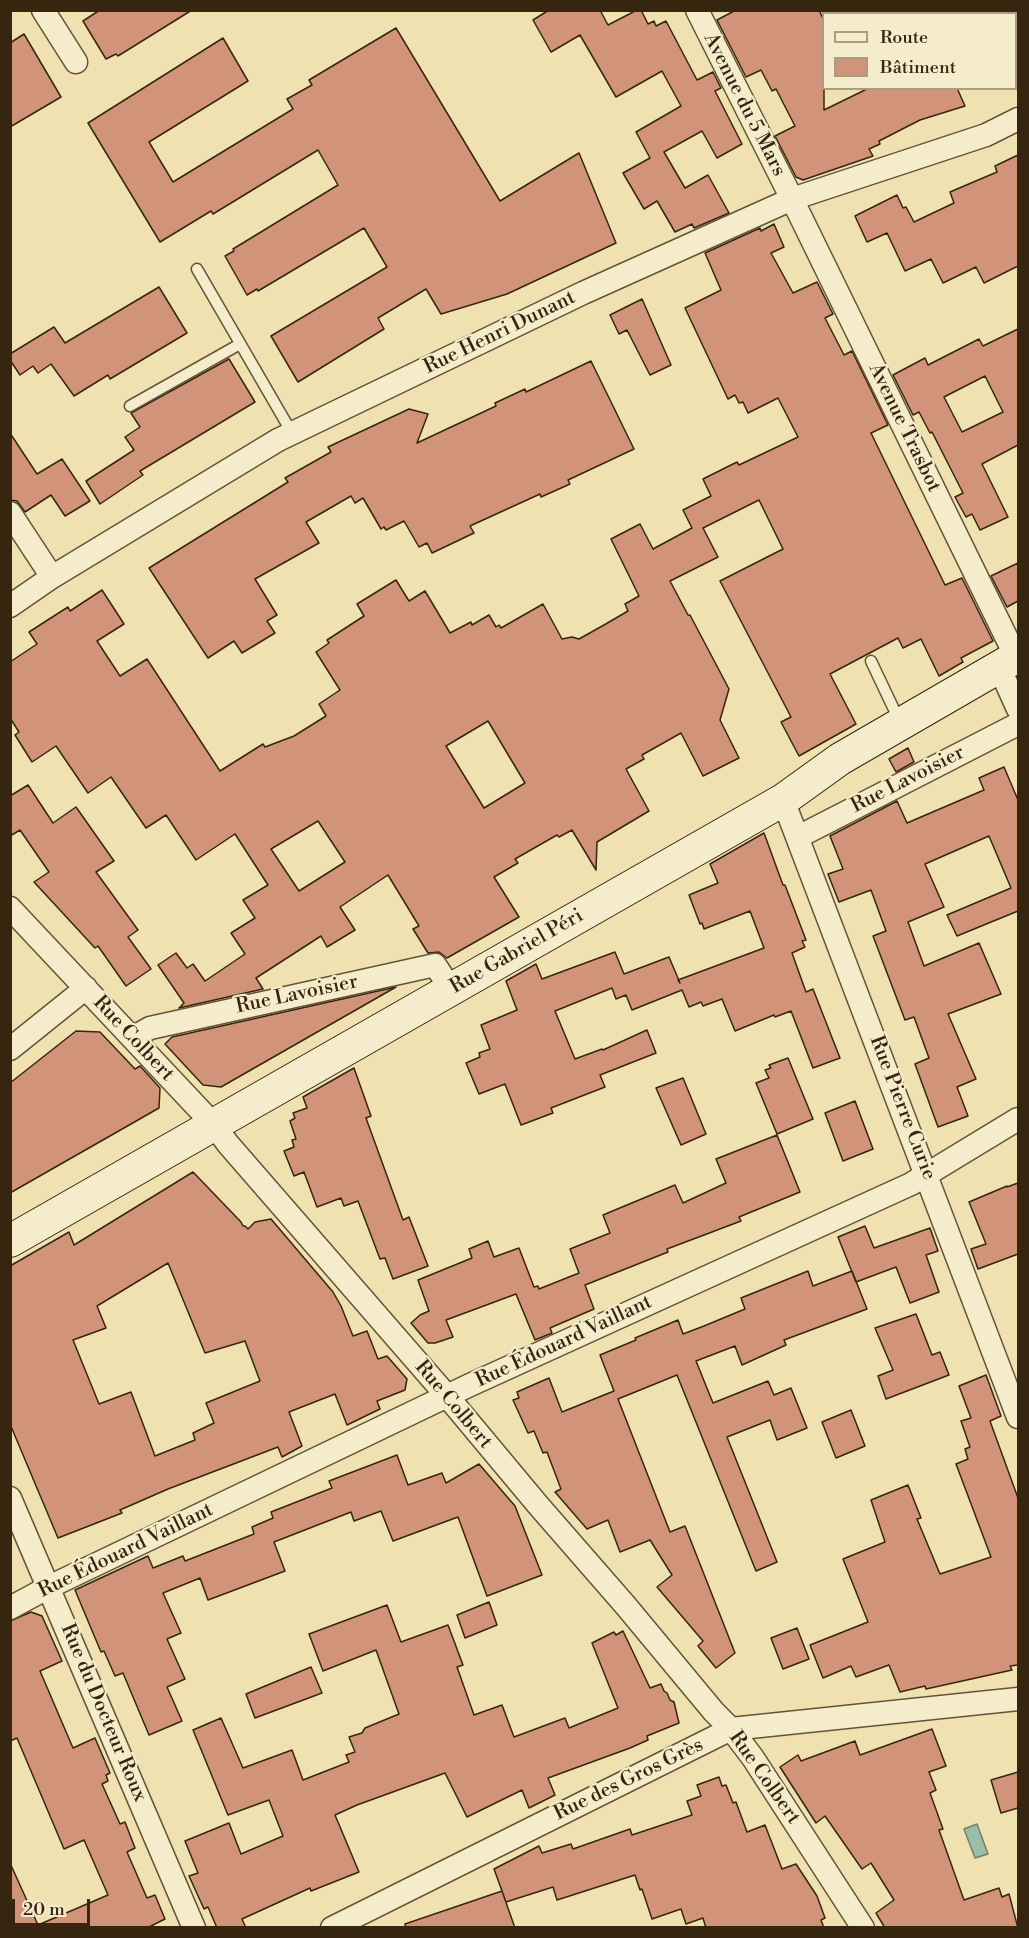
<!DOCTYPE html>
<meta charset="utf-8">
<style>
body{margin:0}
#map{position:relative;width:1029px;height:1938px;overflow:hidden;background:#efe1b0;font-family:"Libre Bodoni",serif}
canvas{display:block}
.frame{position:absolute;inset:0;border:12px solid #36250f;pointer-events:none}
.legend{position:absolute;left:822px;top:12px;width:195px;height:78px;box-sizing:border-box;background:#f5eccc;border:2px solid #a99c80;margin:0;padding:8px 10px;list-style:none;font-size:18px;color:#36250f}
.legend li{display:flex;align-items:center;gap:12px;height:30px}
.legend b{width:30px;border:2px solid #a99c80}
.scale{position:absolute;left:12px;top:1899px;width:78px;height:27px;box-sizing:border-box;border:3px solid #36250f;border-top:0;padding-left:8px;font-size:18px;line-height:21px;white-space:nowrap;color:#36250f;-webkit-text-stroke:4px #f5eccc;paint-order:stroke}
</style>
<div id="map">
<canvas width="1029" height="1938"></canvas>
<div class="frame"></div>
<ul class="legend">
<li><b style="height:8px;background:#f5eccc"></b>Route</li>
<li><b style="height:16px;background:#d2937b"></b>Bâtiment</li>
</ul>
<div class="scale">20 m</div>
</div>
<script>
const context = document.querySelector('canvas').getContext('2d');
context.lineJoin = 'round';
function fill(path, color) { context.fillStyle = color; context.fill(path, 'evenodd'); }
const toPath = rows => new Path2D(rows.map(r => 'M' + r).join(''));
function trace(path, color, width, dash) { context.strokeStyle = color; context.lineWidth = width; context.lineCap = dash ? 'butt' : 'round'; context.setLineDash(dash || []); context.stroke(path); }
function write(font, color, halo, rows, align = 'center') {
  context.font = font + ' "Libre Bodoni",serif'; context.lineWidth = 4.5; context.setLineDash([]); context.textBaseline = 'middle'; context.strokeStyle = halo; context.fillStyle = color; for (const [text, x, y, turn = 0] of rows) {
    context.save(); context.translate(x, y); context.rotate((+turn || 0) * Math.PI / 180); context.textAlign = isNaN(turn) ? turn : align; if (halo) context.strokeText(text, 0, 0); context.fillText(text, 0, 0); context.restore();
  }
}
const water = toPath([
 [977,1824,988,1854,975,1858,964,1829,977,1824]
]);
const building = toPath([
 [100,10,192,10,118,56,116,54,106,59,83,21,100,10],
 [549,10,600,10,608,25,637,10,641,10,648,24,654,21,656,26,666,21,697,80,713,72,721,88,715,91,742,144,717,158,702,131,664,152,685,188,708,175,729,213,694,228,692,224,675,232,657,201,644,209,623,173,650,158,636,132,681,106,662,71,616,97,580,35,551,52,533,20,549,10],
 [736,10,819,10,824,21,824,110,869,88,957,88,965,106,920,120,879,141,880,144,869,149,873,156,803,180,796,177,775,136,795,126,776,89,772,91,761,70,746,77,717,20,736,10],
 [396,28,500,201,579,153,616,243,507,294,441,314,426,289,378,318,384,329,298,382,271,336,387,267,364,228,258,291,257,289,247,295,225,256,234,251,233,249,338,185,318,150,213,214,211,211,160,242,88,123,223,38,248,81,149,142,173,182,293,109,287,99,312,85,309,80,396,28],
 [24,34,61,97,10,127,10,43,24,34],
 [1018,155,1018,266,984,283,976,267,943,283,931,259,905,271,887,233,867,242,855,216,897,195,903,208,906,207,914,222,954,203,950,192,997,172,995,166,1018,155],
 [774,224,784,247,771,253,793,293,817,282,833,314,825,318,844,355,852,351,888,425,871,433,945,585,962,578,993,641,961,658,963,662,939,676,921,639,903,648,898,638,830,674,856,724,799,756,781,722,791,717,720,581,783,549,759,500,703,528,718,557,670,581,688,615,690,615,729,689,720,720,739,758,703,776,681,733,642,755,644,759,626,769,649,811,597,842,596,870,572,830,559,837,557,835,515,859,518,863,494,877,519,917,447,958,439,952,428,953,413,929,419,926,388,875,340,907,355,930,327,947,321,936,256,978,263,989,179,1008,184,1003,158,965,176,953,187,968,193,964,205,981,245,954,231,933,255,918,243,900,268,885,235,834,196,860,166,815,146,828,111,777,88,793,56,746,32,762,15,735,19,732,10,718,10,662,37,644,29,632,68,607,70,611,102,590,124,624,97,641,120,676,147,659,220,771,263,744,265,747,294,736,326,716,319,704,340,690,316,652,329,643,327,640,364,616,357,604,396,580,409,601,425,591,450,633,471,622,472,625,489,615,496,627,499,625,501,628,543,604,562,639,572,637,579,639,604,625,628,611,625,604,639,596,611,539,640,524,653,549,692,528,683,510,711,496,703,479,737,462,739,465,798,437,778,398,748,413,743,402,739,403,735,395,728,399,685,308,721,290,705,253,760,228,761,231,774,224],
 [488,721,525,783,484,808,446,746,488,721],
 [318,821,345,862,299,891,271,849,318,821],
 [159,287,187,333,110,379,108,375,74,396,51,364,38,373,33,366,20,375,10,360,10,354,54,327,65,343,159,287],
 [642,299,671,365,650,375,627,330,619,334,610,315,642,299],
 [1018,329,1018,445,982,464,1008,517,980,530,972,514,966,517,955,497,963,493,932,432,930,433,919,412,913,415,893,375,925,358,928,365,979,339,983,346,1018,329],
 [985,376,1003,412,962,432,944,397,985,376],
 [229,359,255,402,140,471,143,475,100,504,86,481,134,450,125,437,140,427,131,413,229,359],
 [591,361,634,449,568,480,570,484,541,497,540,494,470,526,474,533,432,553,427,543,419,547,404,521,386,530,384,527,381,529,363,498,355,503,351,496,306,522,319,543,255,579,277,615,267,621,275,633,242,653,234,641,208,658,149,568,288,482,285,478,331,452,328,447,409,409,428,414,417,443,496,406,495,403,525,389,526,392,591,361],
 [10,433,37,474,62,459,90,501,65,516,51,495,25,512,17,501,10,500,10,433],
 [1018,563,1018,601,1007,607,991,576,1018,563],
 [908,748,914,762,896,772,889,759,908,748],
 [1004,767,1018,800,1018,911,957,936,947,915,1011,888,989,836,925,864,944,907,908,922,924,966,979,943,1001,994,948,1014,976,1079,957,1087,968,1116,938,1127,915,1064,929,1058,914,1017,905,1020,873,936,886,931,871,890,839,902,828,874,843,869,830,836,897,801,907,823,984,790,979,778,1004,767],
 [28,785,53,823,76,807,114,861,96,872,138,930,128,937,151,969,126,986,98,946,95,948,34,882,49,872,20,830,10,836,10,796,28,785],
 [764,833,783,885,785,885,806,940,802,941,805,947,792,953,806,992,813,989,840,1058,813,1068,791,1011,775,1017,774,1015,735,1031,722,999,703,1006,701,1002,689,1007,682,990,632,1010,626,995,616,999,612,988,555,1011,575,1059,602,1049,603,1050,647,1030,656,1053,600,1075,605,1087,551,1108,553,1113,521,1125,505,1084,479,1094,466,1063,480,1057,479,1053,490,1049,481,1025,517,1010,506,981,536,964,542,979,615,952,624,974,669,957,680,983,678,980,764,948,750,911,704,929,702,923,700,924,689,895,718,883,710,864,764,833],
 [396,987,221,1087,203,1085,165,1044,172,1037,396,987],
 [76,1031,100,1032,135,1069,140,1066,160,1088,159,1108,10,1193,10,1083,76,1031],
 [788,1058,813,1119,777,1134,756,1083,769,1078,765,1070,771,1068,769,1065,788,1058],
 [354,1068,371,1116,366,1118,403,1220,409,1217,428,1266,393,1279,385,1258,380,1259,358,1201,344,1206,341,1198,317,1207,304,1172,294,1176,284,1151,294,1147,292,1140,296,1139,290,1121,295,1118,293,1113,307,1108,303,1097,354,1068],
 [683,1078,706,1134,681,1145,656,1088,683,1078],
 [855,1101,873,1149,843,1161,825,1113,855,1101],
 [777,1135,800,1192,739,1217,741,1221,667,1249,668,1252,585,1285,594,1309,550,1328,552,1333,535,1340,516,1294,446,1320,453,1337,435,1343,428,1343,411,1323,420,1315,429,1311,418,1280,472,1258,469,1249,488,1241,494,1257,519,1248,534,1287,538,1286,539,1289,579,1273,570,1249,610,1233,603,1215,675,1185,683,1203,726,1183,716,1159,777,1135],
 [193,1172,241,1222,243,1226,245,1226,248,1229,255,1222,271,1219,333,1292,341,1306,353,1336,367,1331,378,1359,387,1356,407,1379,405,1390,377,1401,380,1409,347,1425,335,1394,289,1412,302,1446,282,1457,278,1447,168,1489,120,1510,122,1513,58,1538,10,1424,10,1266,69,1232,74,1245,193,1172],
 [168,1263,205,1353,245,1341,260,1381,206,1403,214,1423,193,1433,195,1440,155,1456,131,1392,99,1404,73,1340,106,1328,97,1306,168,1263],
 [1018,1183,1018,1254,978,1269,971,1249,986,1244,969,1202,1007,1186,1007,1187,1018,1183],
 [865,1226,874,1248,930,1228,938,1251,926,1255,939,1292,910,1303,896,1267,856,1282,838,1237,865,1226],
 [808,1271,813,1286,852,1271,867,1309,784,1340,786,1345,742,1365,735,1346,696,1361,713,1403,768,1381,774,1395,791,1388,807,1428,777,1440,770,1420,727,1437,777,1562,756,1571,677,1375,618,1399,670,1532,685,1526,735,1653,716,1668,698,1646,703,1641,657,1587,672,1575,650,1540,620,1552,608,1520,587,1529,555,1492,561,1489,547,1452,543,1453,534,1431,528,1433,513,1400,519,1398,517,1392,549,1378,562,1412,614,1391,600,1355,636,1340,635,1338,678,1320,683,1334,704,1326,745,1309,741,1298,808,1271],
 [916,1314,932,1355,940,1352,949,1375,886,1399,878,1376,893,1370,875,1328,916,1314],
 [986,1375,1001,1416,990,1421,1018,1498,1018,1665,1010,1666,1012,1670,926,1689,925,1686,900,1692,889,1665,856,1677,851,1666,823,1678,810,1645,868,1622,843,1559,885,1542,871,1500,908,1485,921,1518,917,1519,940,1574,991,1557,956,1464,968,1459,965,1449,970,1447,961,1421,971,1418,959,1386,986,1375],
 [851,1410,865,1446,836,1458,822,1422,851,1410],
 [397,1455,408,1485,442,1473,446,1483,479,1464,515,1506,542,1575,487,1596,458,1517,393,1541,381,1511,354,1521,351,1512,274,1542,285,1571,208,1600,200,1578,163,1593,181,1633,167,1639,185,1679,167,1687,182,1721,149,1735,123,1673,115,1676,104,1651,101,1652,75,1590,148,1556,153,1568,183,1556,185,1561,254,1534,252,1527,273,1518,271,1512,332,1488,329,1481,397,1455],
 [489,1602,497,1625,465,1638,457,1615,489,1602],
 [387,1605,401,1642,448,1625,463,1665,457,1667,474,1715,502,1705,514,1737,565,1718,569,1728,618,1708,592,1643,614,1632,616,1635,623,1631,650,1688,661,1684,664,1691,667,1693,670,1700,674,1702,679,1723,647,1736,648,1740,630,1748,548,1778,555,1795,529,1808,522,1790,467,1817,445,1773,357,1805,335,1815,359,1872,311,1891,310,1888,242,1919,246,1928,217,1928,208,1907,204,1909,189,1876,198,1873,185,1841,229,1823,241,1854,283,1836,269,1800,228,1815,193,1730,221,1718,243,1768,292,1750,303,1780,349,1762,346,1755,355,1752,349,1737,362,1733,365,1728,399,1714,376,1650,323,1671,309,1634,387,1605],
 [31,1612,42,1616,62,1661,40,1671,73,1748,95,1738,110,1773,106,1775,108,1781,102,1784,120,1824,125,1822,135,1848,127,1852,147,1898,155,1895,165,1919,147,1928,10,1928,10,1863,38,1925,108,1895,84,1840,64,1849,17,1738,10,1741,10,1621,31,1612],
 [797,1628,809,1659,783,1669,771,1638,797,1628],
 [311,1667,322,1693,255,1718,246,1694,311,1667],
 [932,1729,946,1766,929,1772,936,1790,930,1793,943,1829,939,1830,964,1900,999,1888,1002,1897,1009,1894,1018,1928,885,1928,876,1913,894,1900,871,1863,862,1869,825,1816,816,1823,780,1767,798,1755,801,1761,855,1741,860,1755,932,1729],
 [1018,1772,1018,1808,1001,1813,991,1780,1018,1772],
 [719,1777,722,1786,726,1785,733,1803,736,1802,747,1832,765,1825,782,1869,796,1864,817,1896,825,1918,821,1920,824,1928,706,1928,703,1918,686,1924,681,1909,652,1919,642,1889,640,1890,635,1875,557,1900,553,1887,506,1902,494,1869,539,1846,542,1853,571,1844,573,1849,630,1829,632,1835,692,1815,687,1801,701,1796,697,1785,719,1777],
 [502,1891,515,1928,406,1928,405,1924,502,1891]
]);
const service = toPath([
 [197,269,292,433],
 [130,406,240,344],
 [871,661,899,720]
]);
const minor = toPath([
 [43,10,76,62],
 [697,10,792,199,1016,657],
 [10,513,52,577],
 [10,606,52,577,278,440,583,293,792,199,986,135,1018,119],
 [999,667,1018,709],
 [783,800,1018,1417],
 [798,837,1018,724],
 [10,908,214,1125,228,1144,447,1396,538,1505,626,1606,714,1712,731,1729,753,1758,863,1928],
 [132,1038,150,1028,435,965,451,989],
 [10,1049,86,988],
 [10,1498,194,1928],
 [10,1608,49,1587,470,1385,911,1184,1018,1119],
 [332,1928,731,1729,1018,1699]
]);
const secondary = toPath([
 [10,1241,783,800,840,759,1018,656]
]);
const streetNames = [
 ["Avenue du 5 Mars",744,105,63],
 ["Rue Henri Dunant",500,333,-26],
 ["Avenue Trasbot",904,428,64],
 ["Rue Lavoisier",908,780,-27],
 ["Rue Gabriel Péri",517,952,-30],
 ["Rue Lavoisier",297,995,-12],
 ["Rue Colbert",133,1039,47],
 ["Rue Pierre Curie",902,1108,69],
 ["Rue Édouard Vaillant",564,1342,-25],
 ["Rue Colbert",453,1405,50],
 ["Rue Édouard Vaillant",126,1551,-26],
 ["Rue du Docteur Roux",103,1713,67],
 ["Rue Colbert",764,1778,55],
 ["Rue des Gros Grès",629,1780,-26]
];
fill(water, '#9abea8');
trace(water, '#72816b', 1.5);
fill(building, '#d2937b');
trace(building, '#36250f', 1.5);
trace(service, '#645437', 13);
trace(minor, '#645437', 25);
trace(secondary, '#36250f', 34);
trace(service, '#f5eccc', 10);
trace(minor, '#f5eccc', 22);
trace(secondary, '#f5eccc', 32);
write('20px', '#36250f', '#f5eccc', streetNames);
</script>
